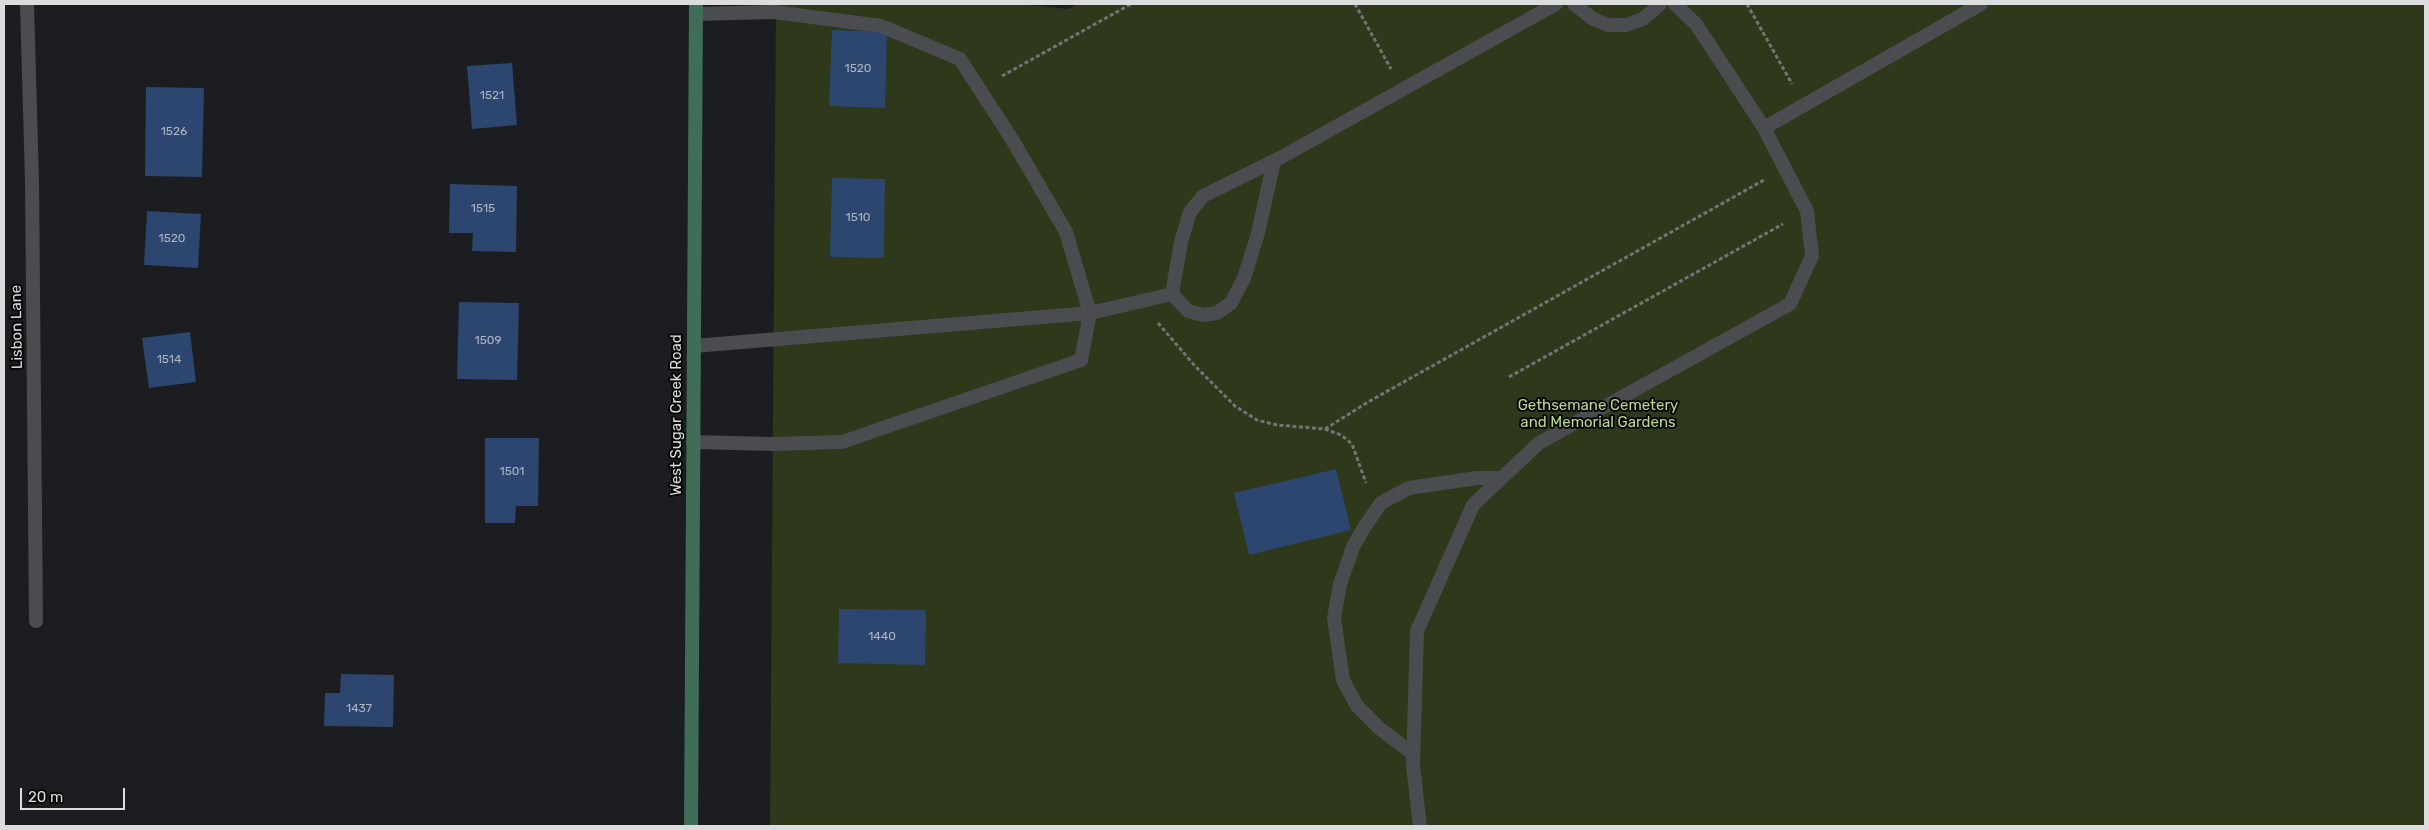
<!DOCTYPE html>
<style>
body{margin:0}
#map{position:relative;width:2429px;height:830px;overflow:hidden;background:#1b1d20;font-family:Rubik,sans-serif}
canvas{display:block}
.frame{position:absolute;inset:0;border:5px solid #dadcde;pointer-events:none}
.scale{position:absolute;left:20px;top:788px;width:105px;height:22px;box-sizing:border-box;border:2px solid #dadcde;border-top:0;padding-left:6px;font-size:15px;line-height:18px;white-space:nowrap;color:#dadcde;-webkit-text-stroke:4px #070708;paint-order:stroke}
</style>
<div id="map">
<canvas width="2429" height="830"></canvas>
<div class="frame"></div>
<div class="scale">20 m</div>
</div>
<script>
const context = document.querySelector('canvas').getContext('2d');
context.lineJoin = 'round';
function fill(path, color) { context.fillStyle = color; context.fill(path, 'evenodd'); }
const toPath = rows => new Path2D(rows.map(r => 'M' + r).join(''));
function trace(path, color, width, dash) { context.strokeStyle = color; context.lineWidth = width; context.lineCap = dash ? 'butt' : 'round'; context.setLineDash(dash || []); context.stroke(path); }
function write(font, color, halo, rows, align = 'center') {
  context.font = font + ' Rubik,sans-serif'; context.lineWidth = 4; context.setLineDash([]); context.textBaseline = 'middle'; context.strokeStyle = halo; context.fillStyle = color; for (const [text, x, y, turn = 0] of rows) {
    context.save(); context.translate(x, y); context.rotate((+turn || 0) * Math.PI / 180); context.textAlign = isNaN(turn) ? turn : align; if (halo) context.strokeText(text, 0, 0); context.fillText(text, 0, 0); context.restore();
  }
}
const green = toPath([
 [776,4,1019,4,1068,9,1077,4,2425,4,2425,826,770,826]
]);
const building = toPath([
 [832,30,887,32,885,108,829,106],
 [512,63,517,125,472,129,467,66],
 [146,87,204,88,202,177,145,176],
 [832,178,885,179,884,258,830,257],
 [450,184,517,186,516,252,472,251,473,233,449,233],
 [147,211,201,214,198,268,144,265],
 [459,302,519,303,517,380,457,379],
 [190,332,196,382,149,388,142,338],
 [485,438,539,438,538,506,516,506,515,523,485,523],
 [1336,469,1351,530,1249,555,1234,493],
 [839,609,926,610,925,665,838,663],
 [341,674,394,675,393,727,324,726,325,693,340,693]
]);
const path = toPath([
 [1355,4,1391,69],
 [1747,4,1792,84],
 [1002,76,1131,4],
 [1158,323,1195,366,1235,406,1257,420,1277,425,1325,429,1341,435,1352,444,1366,483],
 [1509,377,1783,224],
 [1325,429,1368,402,1764,180]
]);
const service = toPath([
 [1574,4,1593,19,1609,25,1626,25,1643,19,1660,4],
 [1764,128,1981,4],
 [1172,294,1188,311,1203,315,1217,313,1231,303,1244,278,1258,233,1274,161],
 [694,346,1090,313,1172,294,1181,242,1190,212,1203,196,1278,159,1556,4],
 [693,442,773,444,842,442,1081,360,1090,313,1066,232,1013,141,960,59,881,26,774,12,696,14],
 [1413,754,1379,728,1357,706,1343,680,1334,618,1340,584,1353,547,1365,526,1381,503,1409,488,1477,478,1501,478],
 [1420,826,1413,766,1417,631,1473,505,1539,443,1790,304,1812,256,1807,211,1764,128,1696,24,1675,4]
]);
const minor = toPath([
 [27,4,32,181,36,621]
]);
const secondary = toPath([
 [691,826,696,4]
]);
const numberNames = [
 ["1520",858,69],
 ["1521",492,96],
 ["1526",174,132],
 ["1515",483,209],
 ["1510",858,218],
 ["1520",172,239],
 ["1509",488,341],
 ["1514",169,360],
 ["1501",512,472],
 ["1440",882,637],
 ["1437",359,709]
];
const streetNames = [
 ["Lisbon Lane",17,327,-91],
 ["West Sugar Creek Road",677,415,-90]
];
const parkNames = [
 ["Gethsemane Cemetery",1598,406],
 ["and Memorial Gardens",1598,423]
];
fill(green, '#2d391a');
fill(building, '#2c466f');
trace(path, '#727476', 3, [4, 2.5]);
trace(service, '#4a4c50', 14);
trace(minor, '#4a4c50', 14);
trace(secondary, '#406d57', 14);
write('12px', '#aeb6c2', null, numberNames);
write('15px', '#dadcde', '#070708', streetNames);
write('15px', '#bad98c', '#070708', parkNames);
</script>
